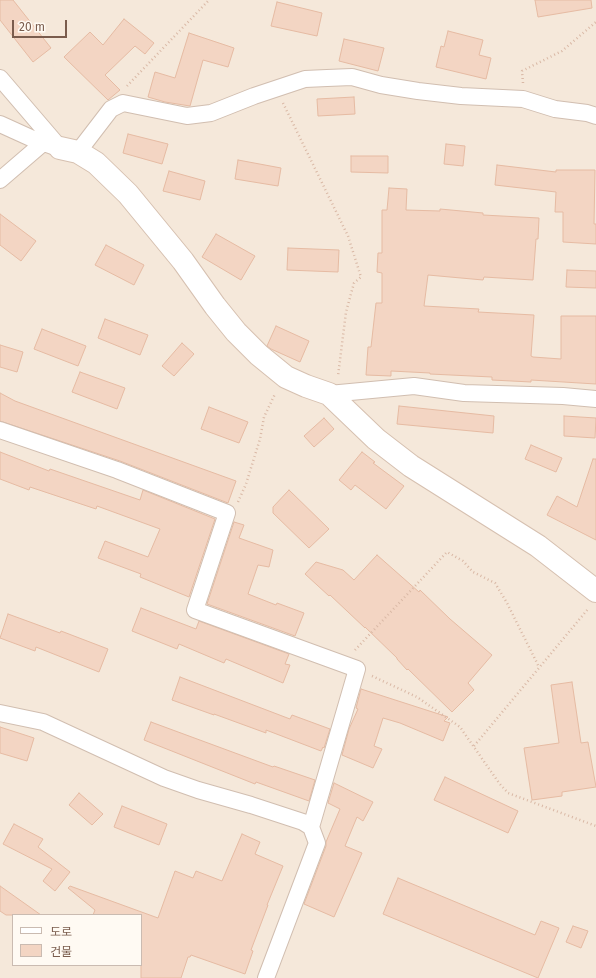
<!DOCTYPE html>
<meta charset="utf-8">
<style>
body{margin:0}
#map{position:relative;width:596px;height:978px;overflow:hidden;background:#fdf6ec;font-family:"Fira Sans","Noto Sans KR",sans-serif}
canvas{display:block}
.legend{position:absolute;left:12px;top:914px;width:130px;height:52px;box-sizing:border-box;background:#fffaf3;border:1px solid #cabbb1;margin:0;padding:5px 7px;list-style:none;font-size:12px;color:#7a5c4d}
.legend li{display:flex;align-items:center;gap:8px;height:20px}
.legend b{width:20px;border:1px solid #cabbb1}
.scale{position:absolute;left:12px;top:20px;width:55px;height:18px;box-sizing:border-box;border:2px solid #7a5c4d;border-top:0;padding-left:5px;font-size:12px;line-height:14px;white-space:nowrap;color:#7a5c4d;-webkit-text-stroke:3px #fffaf3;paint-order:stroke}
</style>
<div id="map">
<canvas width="596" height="978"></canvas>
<ul class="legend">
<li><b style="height:5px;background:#fff"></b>도로</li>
<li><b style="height:11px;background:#f3d5c3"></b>건물</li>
</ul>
<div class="scale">20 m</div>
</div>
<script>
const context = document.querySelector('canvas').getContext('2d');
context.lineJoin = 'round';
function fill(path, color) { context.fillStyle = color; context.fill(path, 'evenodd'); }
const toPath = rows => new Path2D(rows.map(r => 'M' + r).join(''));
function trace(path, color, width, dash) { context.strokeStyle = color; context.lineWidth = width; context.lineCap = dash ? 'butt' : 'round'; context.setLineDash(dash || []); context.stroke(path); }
const residential = toPath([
 [0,0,596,0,596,978,0,978],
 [13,915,141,915,141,965,13,965]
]);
const building = toPath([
 [0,0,13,0,51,48,33,62,0,20,0,0],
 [535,0,591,0,592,8,538,17,535,0],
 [277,2,322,13,317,36,271,26,277,2],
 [124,19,154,43,145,54,135,46,105,75,120,90,108,100,64,57,90,32,103,45,124,19],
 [448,31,483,40,479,55,491,58,486,79,436,67,441,46,444,47,448,31],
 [189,33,234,48,228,67,203,60,190,106,165,102,148,97,155,72,175,78,189,33],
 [344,39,384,48,378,71,339,61,344,39],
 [354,97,355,114,318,116,317,99,354,97],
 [128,134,168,144,162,164,123,153,128,134],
 [446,144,465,146,463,166,444,164,446,144],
 [351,156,388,156,388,173,351,172,351,156],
 [238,160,281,168,278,186,235,179,238,160],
 [497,165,556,172,556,170,595,170,594,224,596,224,596,244,563,242,563,212,555,212,556,192,495,185,497,165],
 [169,171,205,181,200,200,163,191,169,171],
 [389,188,407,189,406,210,440,211,440,209,483,213,483,215,539,218,538,239,536,239,533,280,484,277,483,280,428,275,424,306,479,309,478,312,534,315,531,356,533,357,561,359,561,316,596,316,596,384,531,380,531,382,492,380,492,377,430,374,430,373,391,371,391,376,366,375,368,347,371,347,376,303,382,303,382,273,377,272,378,253,382,253,382,210,387,210,389,188],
 [0,214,36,241,21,261,0,245,0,214],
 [216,234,255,256,241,280,202,257,216,234],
 [106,245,144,265,134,285,95,265,106,245],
 [288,248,339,250,338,272,287,270,288,248],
 [567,270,596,271,596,288,566,287,567,270],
 [105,319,148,335,140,355,98,338,105,319],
 [276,326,309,341,300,362,271,349,267,346,276,326],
 [42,329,86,346,78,366,34,349,42,329],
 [182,343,194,354,174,376,162,366,182,343],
 [0,345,23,352,17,372,0,367,0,345],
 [80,372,125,388,117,409,72,392,80,372],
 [0,393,15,401,236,481,228,503,120,461,0,421,0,393],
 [399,406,494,416,493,433,397,424,399,406],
 [209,407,248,422,239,443,201,429,209,407],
 [564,416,596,418,595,438,564,436,564,416],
 [324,418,334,429,314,447,304,436,324,418],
 [531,445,562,458,556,472,525,459,531,445],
 [0,452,49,471,50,469,140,500,143,490,215,519,189,597,140,577,141,574,98,558,105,541,148,557,160,529,97,506,96,509,30,487,29,490,0,479,0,452],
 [362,452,375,462,373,463,404,486,386,509,355,485,351,490,339,480,362,452],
 [593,459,596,459,596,540,547,515,557,496,577,507,593,459],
 [289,490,329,529,309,548,273,513,273,507,289,490],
 [234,522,244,525,239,538,273,550,269,567,258,565,248,594,276,605,277,603,304,613,295,636,207,604,234,522],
 [377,555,419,592,420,590,450,619,492,655,468,683,474,690,452,712,408,669,407,670,397,659,397,658,365,627,365,628,330,595,329,596,305,574,316,562,343,570,354,580,377,555],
 [141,608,196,629,199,621,289,654,285,664,290,665,283,683,226,659,224,663,179,644,177,649,132,631,141,608],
 [8,614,60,633,61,631,108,649,99,672,36,647,35,651,0,638,8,614],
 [180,677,290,719,292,715,330,729,324,748,323,747,321,751,266,730,266,733,214,714,214,715,172,700,180,677],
 [572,682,581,743,588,742,596,787,562,792,562,796,532,800,524,748,559,743,551,685,572,682],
 [361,689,448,717,444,721,450,723,443,741,400,723,383,718,374,746,382,749,373,768,342,755,349,729,358,709,356,708,361,689],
 [151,722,273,767,274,766,315,780,309,801,256,782,255,784,144,740,151,722],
 [0,727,34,738,27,761,0,753,0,727],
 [445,777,518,811,508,833,434,800,445,777],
 [334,783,373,802,363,821,357,817,345,846,362,853,334,917,304,904,326,846,326,842,340,809,328,803,334,783],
 [79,793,103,814,92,825,69,805,79,793],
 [122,806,167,824,159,845,114,827,122,806],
 [14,824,43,839,38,847,70,872,55,891,43,881,52,869,3,844,14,824],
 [242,834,260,842,255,854,283,866,267,905,268,905,251,950,253,951,245,974,191,955,190,957,188,957,181,978,141,978,141,915,93,915,95,910,68,888,70,886,158,918,175,871,193,878,196,871,222,881,242,834],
 [398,878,535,935,541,921,559,928,538,978,383,914,398,878],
 [0,886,41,915,6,915,0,911,0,886],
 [573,926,588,931,581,948,566,942,573,926]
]);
const path = toPath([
 [523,83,522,71,562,51,596,22],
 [127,86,209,0],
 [283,103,348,236,361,277,354,283,346,312,338,376],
 [238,502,246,484,260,439,264,417,275,394],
 [355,650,447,552,463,561,473,572,495,583,507,603,539,667],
 [372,676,417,697,460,727,499,783,508,793,596,826],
 [474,746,588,609]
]);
const street = toPath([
 [0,78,60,148],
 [0,124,33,139,58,148],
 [78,152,111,109,123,103,187,116,211,113,254,96,305,79,327,78,352,77,381,85,418,91,461,96,523,99,555,109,587,113,596,116],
 [0,180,43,143],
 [329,394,414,386,464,393,563,396,596,399],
 [0,430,117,470,227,513,195,610,357,669,311,827],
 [0,713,43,722,164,778,198,790,251,805,303,822,311,827,317,843,266,978]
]);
const secondary = toPath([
 [60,148,78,152,96,163,128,194,183,261,215,306,236,332,259,355,286,377,306,386,329,394,376,439,411,466,538,546,596,591]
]);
fill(residential, '#f5e8da');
fill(building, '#f3d5c3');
trace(building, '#e6bba3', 1);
trace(street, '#d1beb0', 18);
trace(secondary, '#d6c0b0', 24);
trace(path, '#d9b8a5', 2.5, [1, 3]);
trace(street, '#fff', 16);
trace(secondary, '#fff', 22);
</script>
